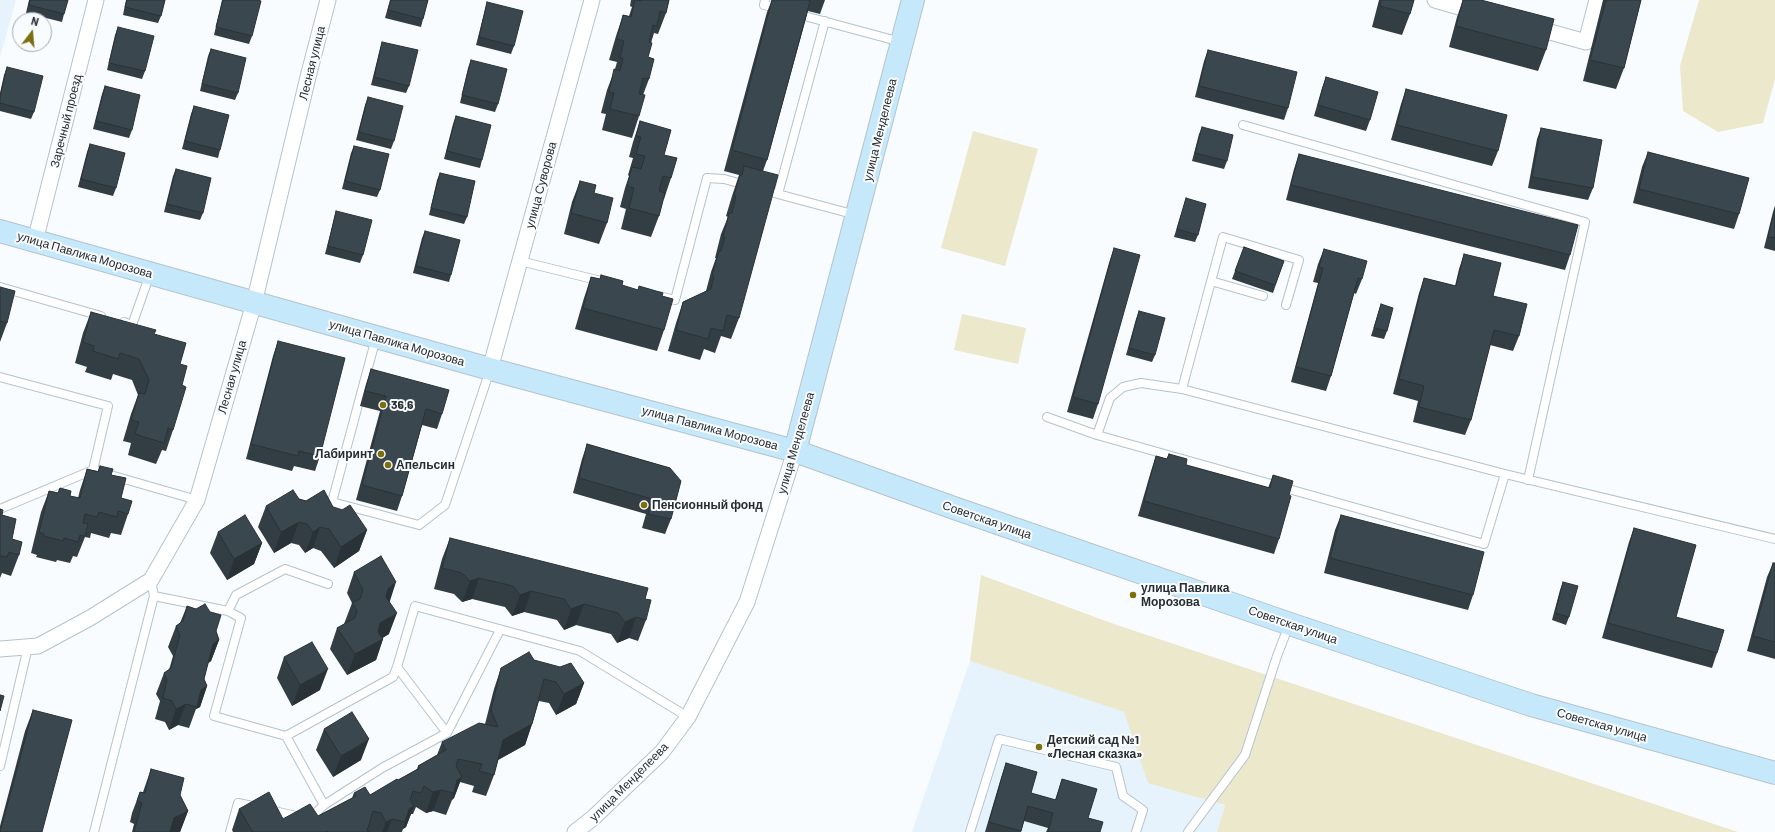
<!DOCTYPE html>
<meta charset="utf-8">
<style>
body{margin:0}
#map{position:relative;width:1775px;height:832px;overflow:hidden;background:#f9fcfe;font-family:Barlow,sans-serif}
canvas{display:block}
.north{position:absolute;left:12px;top:12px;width:40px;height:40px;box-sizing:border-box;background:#f9fcfe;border:1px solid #a5a9ac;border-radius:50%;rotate:16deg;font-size:11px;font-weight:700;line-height:16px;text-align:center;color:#262c30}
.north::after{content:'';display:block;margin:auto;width:14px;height:18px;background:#7b6f0e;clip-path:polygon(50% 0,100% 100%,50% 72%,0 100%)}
</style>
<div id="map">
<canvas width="1775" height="832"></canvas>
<div class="north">N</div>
</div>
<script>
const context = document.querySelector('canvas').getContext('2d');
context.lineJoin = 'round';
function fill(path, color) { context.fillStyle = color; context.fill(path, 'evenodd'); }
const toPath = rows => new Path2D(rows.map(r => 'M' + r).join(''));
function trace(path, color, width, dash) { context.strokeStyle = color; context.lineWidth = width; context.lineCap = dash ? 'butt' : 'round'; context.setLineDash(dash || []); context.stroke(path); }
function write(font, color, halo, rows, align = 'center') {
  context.font = font + ' Barlow,sans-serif'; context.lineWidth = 4; context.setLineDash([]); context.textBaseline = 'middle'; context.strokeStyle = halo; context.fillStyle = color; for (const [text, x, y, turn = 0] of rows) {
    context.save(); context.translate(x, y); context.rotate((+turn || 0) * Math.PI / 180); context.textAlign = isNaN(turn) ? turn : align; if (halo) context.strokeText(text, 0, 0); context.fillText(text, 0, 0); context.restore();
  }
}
const built = toPath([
 [0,0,16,0,0,57],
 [970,661,1124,712,1149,782,1225,805,1217,832,912,832]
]);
const green = toPath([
 [1699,0,1775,0,1775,79,1763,123,1718,132,1683,111,1680,66],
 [973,131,1038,149,1005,266,941,248],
 [962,314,1026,328,1018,364,954,350],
 [981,575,1114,624,1738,832,1217,832,1225,805,1148,783,1124,712,970,661]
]);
const lane = toPath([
 [765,0,764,5,780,9],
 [797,14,901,42],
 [1243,125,1585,222,1528,480],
 [763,190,856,215],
 [778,194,825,21],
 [520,261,601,281],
 [1211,281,1263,296],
 [0,287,101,316],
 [659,296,675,300,707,178,724,179,746,185],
 [124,322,132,325,150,274],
 [376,338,332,502,419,525,445,505,490,370],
 [0,377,108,406,93,470],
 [1182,389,1223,237,1299,260,1286,305],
 [1047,417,1097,435,1110,398,1123,387,1141,383,1182,389,1505,474,1775,539],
 [1097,435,1484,544,1505,474],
 [0,509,93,470,197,500],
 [154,596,228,611,236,595,285,569,328,584],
 [228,611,241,618,214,716,286,736,393,677,397,667],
 [447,733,397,667,415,606,580,651,688,717],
 [286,736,324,805],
 [0,766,28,647],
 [270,810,309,819,324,805,382,768,447,733,500,630],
 [94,832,154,596,151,580],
 [230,832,238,803,257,807],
 [970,832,999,739,1116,767,1123,796,1143,810,1136,832],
 [1188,832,1245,755,1277,656,1289,625]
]);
const street = toPath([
 [1435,0,1480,13],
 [1532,27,1586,42,1597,0],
 [35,241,96,0],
 [490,369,592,0],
 [0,649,38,646,90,618,151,580,197,500,254,303,309,73,328,0],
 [575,832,593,818,662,752,688,717,747,602,795,451]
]);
const secondary = toPath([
 [0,231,490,369,795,451,954,508,1290,624,1531,705,1775,773],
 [795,451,913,0]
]);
const wall = toPath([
 [29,0,68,0,64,14,62,22,26,13],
 [126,0,165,0,161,16,158,23,123,15],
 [222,0,258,0,252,36,249,44,214,35],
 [390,0,428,0,423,19,421,27,385,18],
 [631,0,669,0,666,13,658,34,654,33,651,43,648,57,649,79,643,95,639,116,632,138,602,130,606,114,601,113,607,90,615,69,617,62,609,60,616,36,623,15,629,16,632,7,630,6],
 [772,0,825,0,820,14,808,11,767,160,763,171,739,318,731,339,721,336,715,353,704,349,700,360,668,351,676,323,683,302,706,291,711,272,716,258,715,258,721,234,728,217,726,216,732,196,739,175,724,171,767,12],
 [1379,0,1414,0,1410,14,1402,35,1372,27],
 [1463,0,1481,0,1546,50,1538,71,1449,47,1457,17],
 [1603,0,1641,0,1624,68,1616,89,1583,81],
 [487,2,514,46,511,54,476,45,485,10],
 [118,27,145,71,142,79,107,70,115,35],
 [382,42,409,86,406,93,371,85,380,49],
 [211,49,238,93,235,100,200,91,208,56],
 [1208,50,1288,108,1284,120,1195,97,1204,61],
 [471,60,498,104,495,112,460,103,468,68],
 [7,67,34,112,31,119,0,111,0,93,4,75],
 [1326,77,1370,120,1366,131,1314,116,1322,88],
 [105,86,132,130,129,138,93,129,102,94],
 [1406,89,1498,151,1492,166,1391,140,1401,104],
 [368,97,394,141,391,149,356,140,365,105],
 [194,106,220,150,218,158,182,149,191,114],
 [456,116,482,160,480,168,444,159,453,124],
 [640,121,664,155,671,178,664,199,663,199,659,216,651,237,621,229,626,209,620,207,625,188,629,176,628,175,633,158,629,157,633,142],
 [1202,127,1227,161,1224,169,1192,161,1199,134],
 [1541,128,1593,188,1588,200,1528,188,1537,139],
 [90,144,116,188,113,196,78,187,87,152],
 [354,146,380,190,377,197,342,189,351,153],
 [1648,152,1739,214,1734,229,1633,203,1642,167],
 [1299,154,1570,255,1565,270,1286,200,1294,169],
 [176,169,203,213,200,220,164,212,173,176],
 [440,173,467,217,464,224,429,215,437,180],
 [580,181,607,223,599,244,564,234,572,202],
 [1186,198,1198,235,1195,242,1174,237],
 [1775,206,1775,251,1764,248,1773,212],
 [336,211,363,255,360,263,325,254,334,219],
 [425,231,451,275,449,282,413,273,422,238],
 [1244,247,1284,261,1273,293,1232,279],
 [1114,248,1098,404,1093,419,1067,412,1109,263],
 [1324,249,1362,279,1356,294,1354,293,1331,376,1326,391,1291,382,1318,283,1313,282,1318,264],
 [1464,254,1493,296,1519,336,1513,351,1490,345,1471,420,1465,435,1413,422,1418,401,1393,394,1419,293,1424,278,1455,286,1459,269],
 [601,275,622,285,664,330,657,351,575,329,584,298,591,277,600,279],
 [0,287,7,323,0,342],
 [1381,304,1387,331,1384,339,1371,336],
 [1139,311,1155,355,1152,362,1126,355,1136,319],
 [91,312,154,334,180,364,182,385,173,430,166,451,162,450,156,464,128,455,131,443,123,441,131,414,138,395,132,380,113,374,111,380,85,372,87,367,75,363,83,333],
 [278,341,320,456,315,471,294,466,292,471,246,459,273,356],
 [371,369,442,414,437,429,422,425,402,496,397,511,356,500,380,411,360,406,366,384],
 [587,444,670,468,671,519,665,534,642,528,646,514,573,493,582,459],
 [1169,454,1186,465,1268,488,1273,475,1289,495,1279,539,1274,554,1138,516,1151,471,1156,456,1167,459],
 [100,466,111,475,121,498,128,514,121,535,111,533,109,538,91,533,90,538,85,537,77,557,73,556,70,563,57,560,56,562,36,557,37,555,31,553,41,512,49,491,58,493,60,488,70,496,78,498,80,490,87,469,98,471],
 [299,499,333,507,367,530,359,551,334,568,321,551,313,548,305,553,299,545,291,543,274,553,258,527,266,506],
 [0,509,12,539,19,555,11,576,2,573,0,578],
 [1341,515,1473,595,1468,610,1324,573,1335,530],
 [1634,528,1676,617,1717,653,1712,668,1602,638,1629,542],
 [218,532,262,543,254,564,227,580,210,553],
 [450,538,645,599,646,620,638,641,629,638,617,643,611,634,576,625,564,630,557,620,524,612,512,616,505,607,472,599,462,602,454,594,434,589,442,559],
 [1773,563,1775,563,1775,659,1747,651,1767,577],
 [354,572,389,601,389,634,382,638,383,639,376,660,347,675,330,649,337,628,344,624,352,603,347,593],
 [1563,582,1569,617,1566,625,1552,620,1560,590],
 [187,606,216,631,219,640,211,661,208,663,204,679,207,686,200,707,196,709,189,728,178,725,169,730,165,722,155,719,160,701,156,694,164,673,169,670,173,656,168,647,176,626,180,623],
 [284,657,320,690,292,706,277,678],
 [534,660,584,683,576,704,556,715,549,703,539,701,532,724,525,745,498,760,494,775,486,796,472,792,474,786,460,782,454,798,452,800,446,815,433,811,426,813,416,807,413,814,411,814,406,827,403,829,402,832,233,832,232,830,239,809,283,819,318,816,352,798,354,793,370,795,398,780,417,769,418,766,437,755,442,742,485,724,494,689,501,668],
 [33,710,42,832,0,832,0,826,25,731],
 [324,729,361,760,333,777,316,750],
 [1006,763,1031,793,1055,800,1062,779,1088,818,1100,832,1046,832,1048,828,1024,821,1021,832,985,832,1001,778],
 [151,769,180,795,188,811,180,832,132,832,134,824,130,822,132,813,140,792,143,792]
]);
const shadedWall = toPath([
 [299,522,291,543,274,553,281,532],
 [320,527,313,548,305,553,313,532],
 [367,530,359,551,334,568,341,547],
 [262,543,254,564,227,580,234,559],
 [479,578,472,599,462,602,470,581],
 [396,582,389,604,381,609,388,588],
 [531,591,524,612,512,616,520,595],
 [584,604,576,625,564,630,571,609],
 [397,613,389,634,373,644,380,623],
 [636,617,629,638,617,643,625,622],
 [383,639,376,660,347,675,355,654],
 [219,640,211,661,206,665,213,644],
 [328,669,320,690,292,706,300,685],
 [584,683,576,704,556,715,564,694],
 [207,686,200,707,196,709,201,690],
 [186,704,178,725,169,730,176,709],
 [532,724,525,745,496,761,503,740],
 [369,739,361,760,333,777,341,756],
 [462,777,454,798,452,800,457,780],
 [441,790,433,811,426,813,433,792],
 [414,806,406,827,403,829,409,809],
 [188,811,180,832,169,832,174,818],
 [392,819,387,832,382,832,386,822]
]);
const building = toPath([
 [30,0,68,0,64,14,29,5,30,0],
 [127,0,165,0,161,16,125,7,127,0],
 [223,0,258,0,261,1,252,36,216,27,223,0],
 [391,0,428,0,423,19,388,10,391,0],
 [635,0,641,1,641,0,669,0,666,13,660,11,657,26,653,25,649,42,652,43,648,57,654,59,649,79,643,78,639,94,645,95,639,116,610,109,614,93,609,92,614,69,620,71,623,58,620,58,624,41,617,39,623,15,631,17,635,0],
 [772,0,808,0,810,1,767,160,732,150,772,0],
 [1381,0,1414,0,1410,14,1380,6,1381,0],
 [1463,0,1481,0,1554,19,1546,50,1456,26,1463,0],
 [1606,0,1641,0,1624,68,1590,60,1606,0],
 [487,2,523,11,514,46,479,37,487,2],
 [118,27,154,36,145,71,109,63,118,27],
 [382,42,418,50,409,86,374,77,382,42],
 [211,49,246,58,238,93,202,84,211,49],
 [1208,50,1297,72,1288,108,1199,86,1208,50],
 [471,60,507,69,498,104,462,95,471,60],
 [7,67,43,76,34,112,0,103,0,97,7,67],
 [1326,77,1378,92,1370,120,1318,105,1326,77],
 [105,86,140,95,132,130,96,121,105,86],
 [1406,89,1507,115,1498,151,1397,125,1406,89],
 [368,97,403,106,394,141,359,132,368,97],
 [194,106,229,115,220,150,185,141,194,106],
 [456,116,491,125,482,160,447,151,456,116],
 [640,121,671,130,664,155,677,158,671,178,663,176,659,191,665,193,659,216,629,208,634,188,627,186,632,167,641,169,645,156,636,154,641,137,636,136,640,121],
 [1202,127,1233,135,1227,161,1195,153,1202,127],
 [1541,128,1602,140,1593,188,1532,177,1541,128],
 [90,144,125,153,116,188,81,179,90,144],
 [354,146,389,154,380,190,345,181,354,146],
 [1648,152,1749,178,1739,214,1639,189,1648,152],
 [1299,154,1578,225,1570,255,1291,185,1299,154],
 [744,166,778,175,739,318,727,315,723,331,711,328,708,339,676,330,683,302,711,289,714,276,712,275,719,251,721,251,725,237,723,237,729,213,732,213,736,196,734,195,740,175,742,175,744,166],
 [176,169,211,178,203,213,167,204,176,169],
 [440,173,475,181,467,217,431,208,440,173],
 [580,181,596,185,594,193,613,198,607,223,571,213,580,181],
 [1186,198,1206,204,1198,235,1177,229,1186,198],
 [1775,208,1775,238,1768,237,1775,208],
 [336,211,372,220,363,255,328,246,336,211],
 [425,231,460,240,451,275,416,266,425,231],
 [1244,247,1284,261,1275,285,1235,271,1244,247],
 [1114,248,1140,255,1098,404,1073,397,1114,248],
 [1324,249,1367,261,1362,279,1358,278,1331,376,1296,367,1323,268,1319,267,1324,249],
 [1464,254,1501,263,1493,296,1527,304,1519,336,1494,330,1471,420,1419,407,1424,386,1399,379,1424,278,1456,286,1464,254],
 [601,275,623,281,622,285,638,290,639,286,663,293,662,296,673,299,664,330,583,308,591,277,600,279,601,275],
 [0,287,15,291,7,323,0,321,0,287],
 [1381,304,1393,308,1387,331,1374,328,1381,304],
 [1139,311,1165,318,1155,355,1129,348,1139,311],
 [91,312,156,330,154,334,186,343,180,364,187,366,182,385,186,387,173,430,168,428,164,443,135,434,139,422,131,420,139,393,145,394,149,380,139,359,120,353,118,359,93,351,94,346,83,342,91,312],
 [278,341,345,358,320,456,299,451,298,456,251,444,278,341],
 [371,369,449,390,442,414,426,409,402,496,362,485,386,396,365,391,371,369],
 [587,444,670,468,681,481,671,519,648,514,652,499,579,478,587,444],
 [1169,454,1187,459,1186,465,1270,488,1273,475,1293,481,1289,495,1291,496,1279,539,1144,501,1156,456,1167,459,1169,454],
 [100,466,113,469,111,475,126,478,121,498,132,501,128,514,118,511,117,517,99,512,97,517,85,514,83,523,88,524,85,536,80,535,78,542,64,538,63,541,44,536,44,534,39,532,49,491,58,493,60,488,71,491,70,496,80,498,87,469,98,472,100,466],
 [293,490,299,499,306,501,324,490,333,507,342,510,350,505,367,530,341,547,329,529,320,527,313,532,307,524,299,522,281,532,266,506,293,490],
 [0,509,3,510,2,515,16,519,12,539,22,542,19,555,9,552,7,557,0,556,0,509],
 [245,515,262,543,234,559,218,532,245,515],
 [1341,515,1484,552,1473,595,1330,558,1341,515],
 [1634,528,1696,545,1676,617,1724,630,1717,653,1608,623,1634,528],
 [450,538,648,588,645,599,651,600,646,620,636,617,625,622,618,613,584,604,571,609,564,599,531,591,520,595,513,586,479,578,470,581,462,573,442,568,450,538],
 [381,556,396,582,388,588,386,597,397,613,380,623,378,632,383,639,355,654,337,628,355,618,357,610,352,603,360,599,363,590,354,572,381,556],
 [1773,563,1775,563,1775,642,1753,636,1773,563],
 [1563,582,1578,586,1569,617,1555,613,1563,582],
 [205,604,210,612,221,615,216,631,219,640,213,644,204,679,207,686,201,690,197,707,186,704,176,709,172,701,163,698,167,680,164,673,171,668,180,635,176,626,183,621,187,606,196,609,205,604],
 [312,642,328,669,300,685,284,657,312,642],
 [529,652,534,660,560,667,571,663,584,683,564,694,556,682,544,679,532,724,503,740,494,775,479,771,482,764,458,759,456,766,462,777,457,780,454,793,441,790,433,792,424,786,421,793,413,791,410,800,414,806,409,809,405,822,392,819,386,822,381,813,373,811,367,831,370,832,328,832,328,831,325,832,253,832,239,809,269,792,283,819,310,804,318,816,356,796,354,793,365,787,370,795,397,779,398,780,420,768,418,766,446,750,442,742,479,723,498,727,491,710,501,668,529,652],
 [0,695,4,696,0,711,0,695],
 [33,710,72,720,42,832,0,832,33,710],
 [352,712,369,739,341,756,324,729,352,712],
 [1006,763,1037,772,1031,793,1056,800,1062,779,1097,789,1088,818,1103,822,1100,832,1048,832,1053,813,1028,806,1021,831,989,822,1006,763],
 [151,769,184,778,180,795,188,811,174,818,170,832,134,832,142,803,137,801,140,792,145,793,151,769]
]);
const markers = [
 [383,405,4,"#7b6f0e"],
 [381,454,4,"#7b6f0e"],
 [388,465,4,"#7b6f0e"],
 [644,505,4,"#7b6f0e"],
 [1133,595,4,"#7b6f0e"],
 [1039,747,4,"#7b6f0e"]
];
const streetNames = [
 ["Лесная улица",312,63,-76],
 ["Заречный проезд",66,121,-76],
 ["улица Менделеева",880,130,-76],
 ["улица Суворова",541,185,-75],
 ["улица Павлика Морозова",85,255,16],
 ["улица Павлика Морозова",397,343,16],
 ["Лесная улица",232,377,-74],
 ["улица Павлика Морозова",710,428,15],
 ["улица Менделеева",796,443,-74],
 ["Советская улица",987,520,19],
 ["Советская улица",1293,625,19],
 ["Советская улица",1602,725,16],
 ["улица Менделеева",629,782,-45]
];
const poiNames = [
 ["36,6",391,405],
 ["Лабиринт",373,454,"right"],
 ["Апельсин",396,465],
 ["Пенсионный фонд",652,505],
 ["улица Павлика",1141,588],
 ["Морозова",1141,602],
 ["Детский сад №1",1047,740],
 ["«Лесная сказка»",1047,754]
];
fill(built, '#e6f3fc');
fill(green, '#ebe8cc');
trace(lane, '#b4c3cd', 10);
trace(street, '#b4c3cd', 17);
trace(secondary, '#b4c3cd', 24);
trace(lane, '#fff', 8);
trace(street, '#fff', 15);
trace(secondary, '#c6e8fb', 22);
fill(wall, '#333d44');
fill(shadedWall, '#293237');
fill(building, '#3b474f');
trace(building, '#293237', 1);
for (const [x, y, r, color] of markers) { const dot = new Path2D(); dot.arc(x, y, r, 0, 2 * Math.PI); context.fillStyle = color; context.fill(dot); trace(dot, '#f9fcfe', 1.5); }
write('12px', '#262c30', '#f9fcfe', streetNames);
write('bold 12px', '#262c30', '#f9fcfe', poiNames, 'left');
</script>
